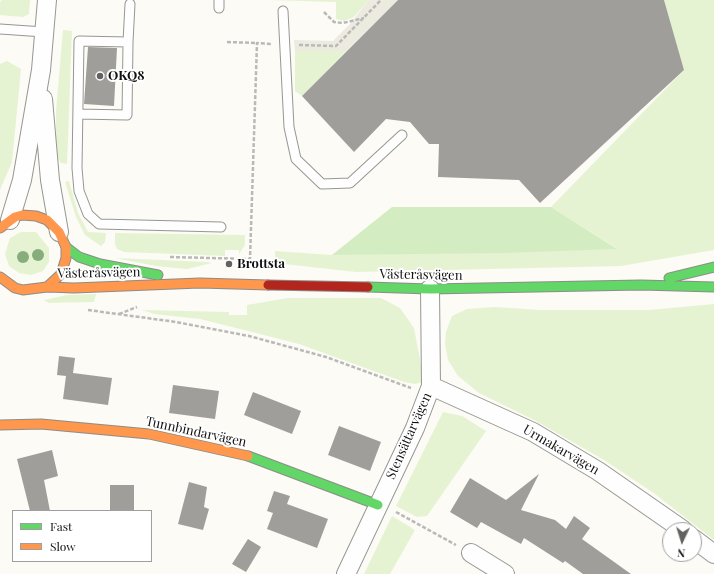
<!DOCTYPE html>
<meta charset="utf-8">
<style>
body{margin:0}
#map{position:relative;width:714px;height:574px;overflow:hidden;background:#fcfbf5;font-family:"Playfair Display",serif}
canvas{display:block}
.legend{position:absolute;left:12px;top:510px;width:140px;height:52px;box-sizing:border-box;background:#fff;border:1px solid #9f9f9f;margin:0;padding:5px 7px;list-style:none;font-size:12px;color:#101010}
.legend li{display:flex;align-items:center;gap:8px;height:20px}
.legend b{width:20px;border:1px solid #9f9f9f}
.north{position:absolute;left:662px;top:522px;width:40px;height:40px;box-sizing:border-box;background:#fff;border:1px solid #9f9f9f;border-radius:50%;rotate:184deg;font-size:11px;font-weight:700;line-height:16px;text-align:center;color:#101010}
.north::after{content:'';display:block;margin:auto;width:14px;height:18px;background:#636260;clip-path:polygon(50% 0,100% 100%,50% 72%,0 100%)}
</style>
<div id="map">
<canvas width="714" height="574"></canvas>
<ul class="legend">
<li><b style="height:5px;background:#63d668"></b>Fast</li>
<li><b style="height:5px;background:#ff974d"></b>Slow</li>
</ul>
<div class="north">N</div>
</div>
<script>
const context = document.querySelector('canvas').getContext('2d');
context.lineJoin = 'round';
function fill(path, color) { context.fillStyle = color; context.fill(path, 'evenodd'); }
const toPath = rows => new Path2D(rows.map(r => 'M' + r).join(''));
function trace(path, color, width, dash) { context.strokeStyle = color; context.lineWidth = width; context.lineCap = dash ? 'butt' : 'round'; context.setLineDash(dash || []); context.stroke(path); }
function write(font, color, halo, rows, align = 'center') {
  context.font = font + ' "Playfair Display",serif'; context.lineWidth = 4; context.setLineDash([]); context.textBaseline = 'middle'; context.strokeStyle = halo; context.fillStyle = color; for (const [text, x, y, turn = 0] of rows) {
    context.save(); context.translate(x, y); context.rotate((+turn || 0) * Math.PI / 180); context.textAlign = isNaN(turn) ? turn : align; if (halo) context.strokeText(text, 0, 0); context.fillText(text, 0, 0); context.restore();
  }
}
const green = toPath([
 [2,0,30,0,29,14,23,17,0,15,0,2],
 [268,0,369,0,354,17,344,21,336,19,336,2],
 [664,0,714,0,714,250,621,266,356,272,275,263,275,251,332,255,616,248,551,207,684,70],
 [63,30,72,31,67,164,61,163,57,157,56,144,56,111],
 [295,51,346,51,302,96,295,91],
 [7,61,21,69,12,162,0,190,0,64],
 [69,181,78,213,88,232,106,233,105,242,101,246,85,235,76,217,65,182],
 [21,232,36,232,49,248,49,262,43,271,31,275,19,273,9,266,5,254,10,238],
 [115,233,245,235,245,245,239,254,239,250,225,250,225,256,124,252,117,249,115,244],
 [115,258,207,262,212,263,187,269,156,266],
 [96,294,94,302,49,303,44,300,67,295],
 [288,298,381,298,400,308,414,328,422,370,422,382,415,384,404,382,299,344,252,332,200,319,154,314,142,310,229,312,229,315,247,315,247,305],
 [714,304,714,540,655,494,604,460,536,421,479,393,458,376,448,360,445,344,446,332,452,316,467,309,495,307,540,310,649,310],
 [443,412,462,416,486,431,427,516,417,517,396,506],
 [392,516,415,530,390,574,364,574]
]);
const forest = toPath([
 [392,207,551,207,617,249,505,253,332,255]
]);
const plaza = toPath([
 [369,0,398,0,346,51,295,51,294,40,333,41,350,24]
]);
const building = toPath([
 [398,0,664,0,684,70,540,203,519,180,438,177,439,144,429,144,410,122,386,119,354,152,302,96],
 [88,47,117,48,114,106,84,104],
 [59,356,75,358,73,373,112,378,108,405,63,399,66,376,57,375],
 [173,385,219,391,215,419,169,413],
 [253,392,301,411,292,434,244,415],
 [339,426,381,442,370,471,328,455],
 [52,450,58,476,44,480,50,511,30,511,17,459],
 [539,474,521,510,555,520,566,529,574,516,590,528,582,539,631,574,583,574,565,561,563,563,524,538,521,544,481,522,477,528,450,512,470,478,506,500],
 [189,482,207,487,204,507,209,509,203,530,178,524],
 [110,485,134,485,134,511,110,511],
 [274,491,290,496,287,504,328,519,317,548,267,529,273,513,267,511],
 [248,539,261,547,246,572,232,564]
]);
const path = toPath([
 [324,12,334,22,343,23,364,18],
 [227,42,257,43],
 [299,45,336,46,381,0],
 [170,257,250,259,257,43,272,44],
 [88,310,176,322,249,336,326,357,411,388],
 [119,314,137,307],
 [396,512,456,545]
]);
const lane = toPath([
 [130,4,128,42,79,41,77,168,79,191,88,214,99,224,221,227],
 [219,8,219,0],
 [283,11,289,127,296,159,322,184,350,183,402,135],
 [0,29,44,32],
 [78,114,127,115,128,42]
]);
const street = toPath([
 [43,99,50,180,59,232],
 [10,220,22,180,41,70,47,0],
 [431,386,533,432,598,471,683,530],
 [694,539,714,554],
 [471,553,505,574],
 [346,574,415,428,431,386,430,289]
]);
const fast = toPath([
 [66,247,79,257,100,264,158,275],
 [669,278,714,267],
 [368,287,430,289,641,285,714,287],
 [248,456,378,505]
]);
const slow = toPath([
 [0,228,15,217,22,215,36,216,47,220,59,232,66,247,66,258,61,274,47,287,23,290,15,288,0,277],
 [47,287,74,288,200,283,268,285],
 [0,425,41,424,149,434,248,456]
]);
const jam = toPath([
 [268,285,368,287]
]);
const trees = [
 [38,255],
 [23,257]
];
const markers = [
 [100,76,4,"#636260"],
 [229,264,4,"#636260"]
];
const poiNames = [
 ["OKQ8",108,76],
 ["Brottsta",237,264]
];
const streetNames = [
 ["Västeråsvägen",99,273,-1],
 ["Västeråsvägen",421,275,1],
 ["Tunnbindarvägen",196,432,12],
 ["Stensättarvägen",409,436,-66],
 ["Urmakarvägen",561,450,30]
];
fill(green, '#e5f3d3');
fill(forest, '#d4ecc1');
fill(plaza, '#edeae0');
fill(building, '#a09e9a');
trace(lane, '#969693', 11);
trace(street, '#969693', 20);
trace(fast, '#8d8c8a', 11);
trace(slow, '#8d8c8a', 11);
trace(jam, '#8d8c8a', 11);
trace(path, '#b9b9b8', 2.5, [4, 2]);
trace(lane, '#fffefe', 9);
trace(street, '#fffefe', 18);
trace(fast, '#63d668', 9);
trace(slow, '#ff974d', 9);
trace(jam, '#b3261e', 9);
context.fillStyle = '#87ad7d';
for (const [x, y] of trees) { context.beginPath(); context.arc(x, y, 6, 0, 2 * Math.PI); context.fill(); }
for (const [x, y, r, color] of markers) { const dot = new Path2D(); dot.arc(x, y, r, 0, 2 * Math.PI); context.fillStyle = color; context.fill(dot); trace(dot, '#fff', 1.5); }
write('bold 13px', '#101010', '#fff', poiNames, 'left');
write('13px', '#101010', '#fff', streetNames);
</script>
